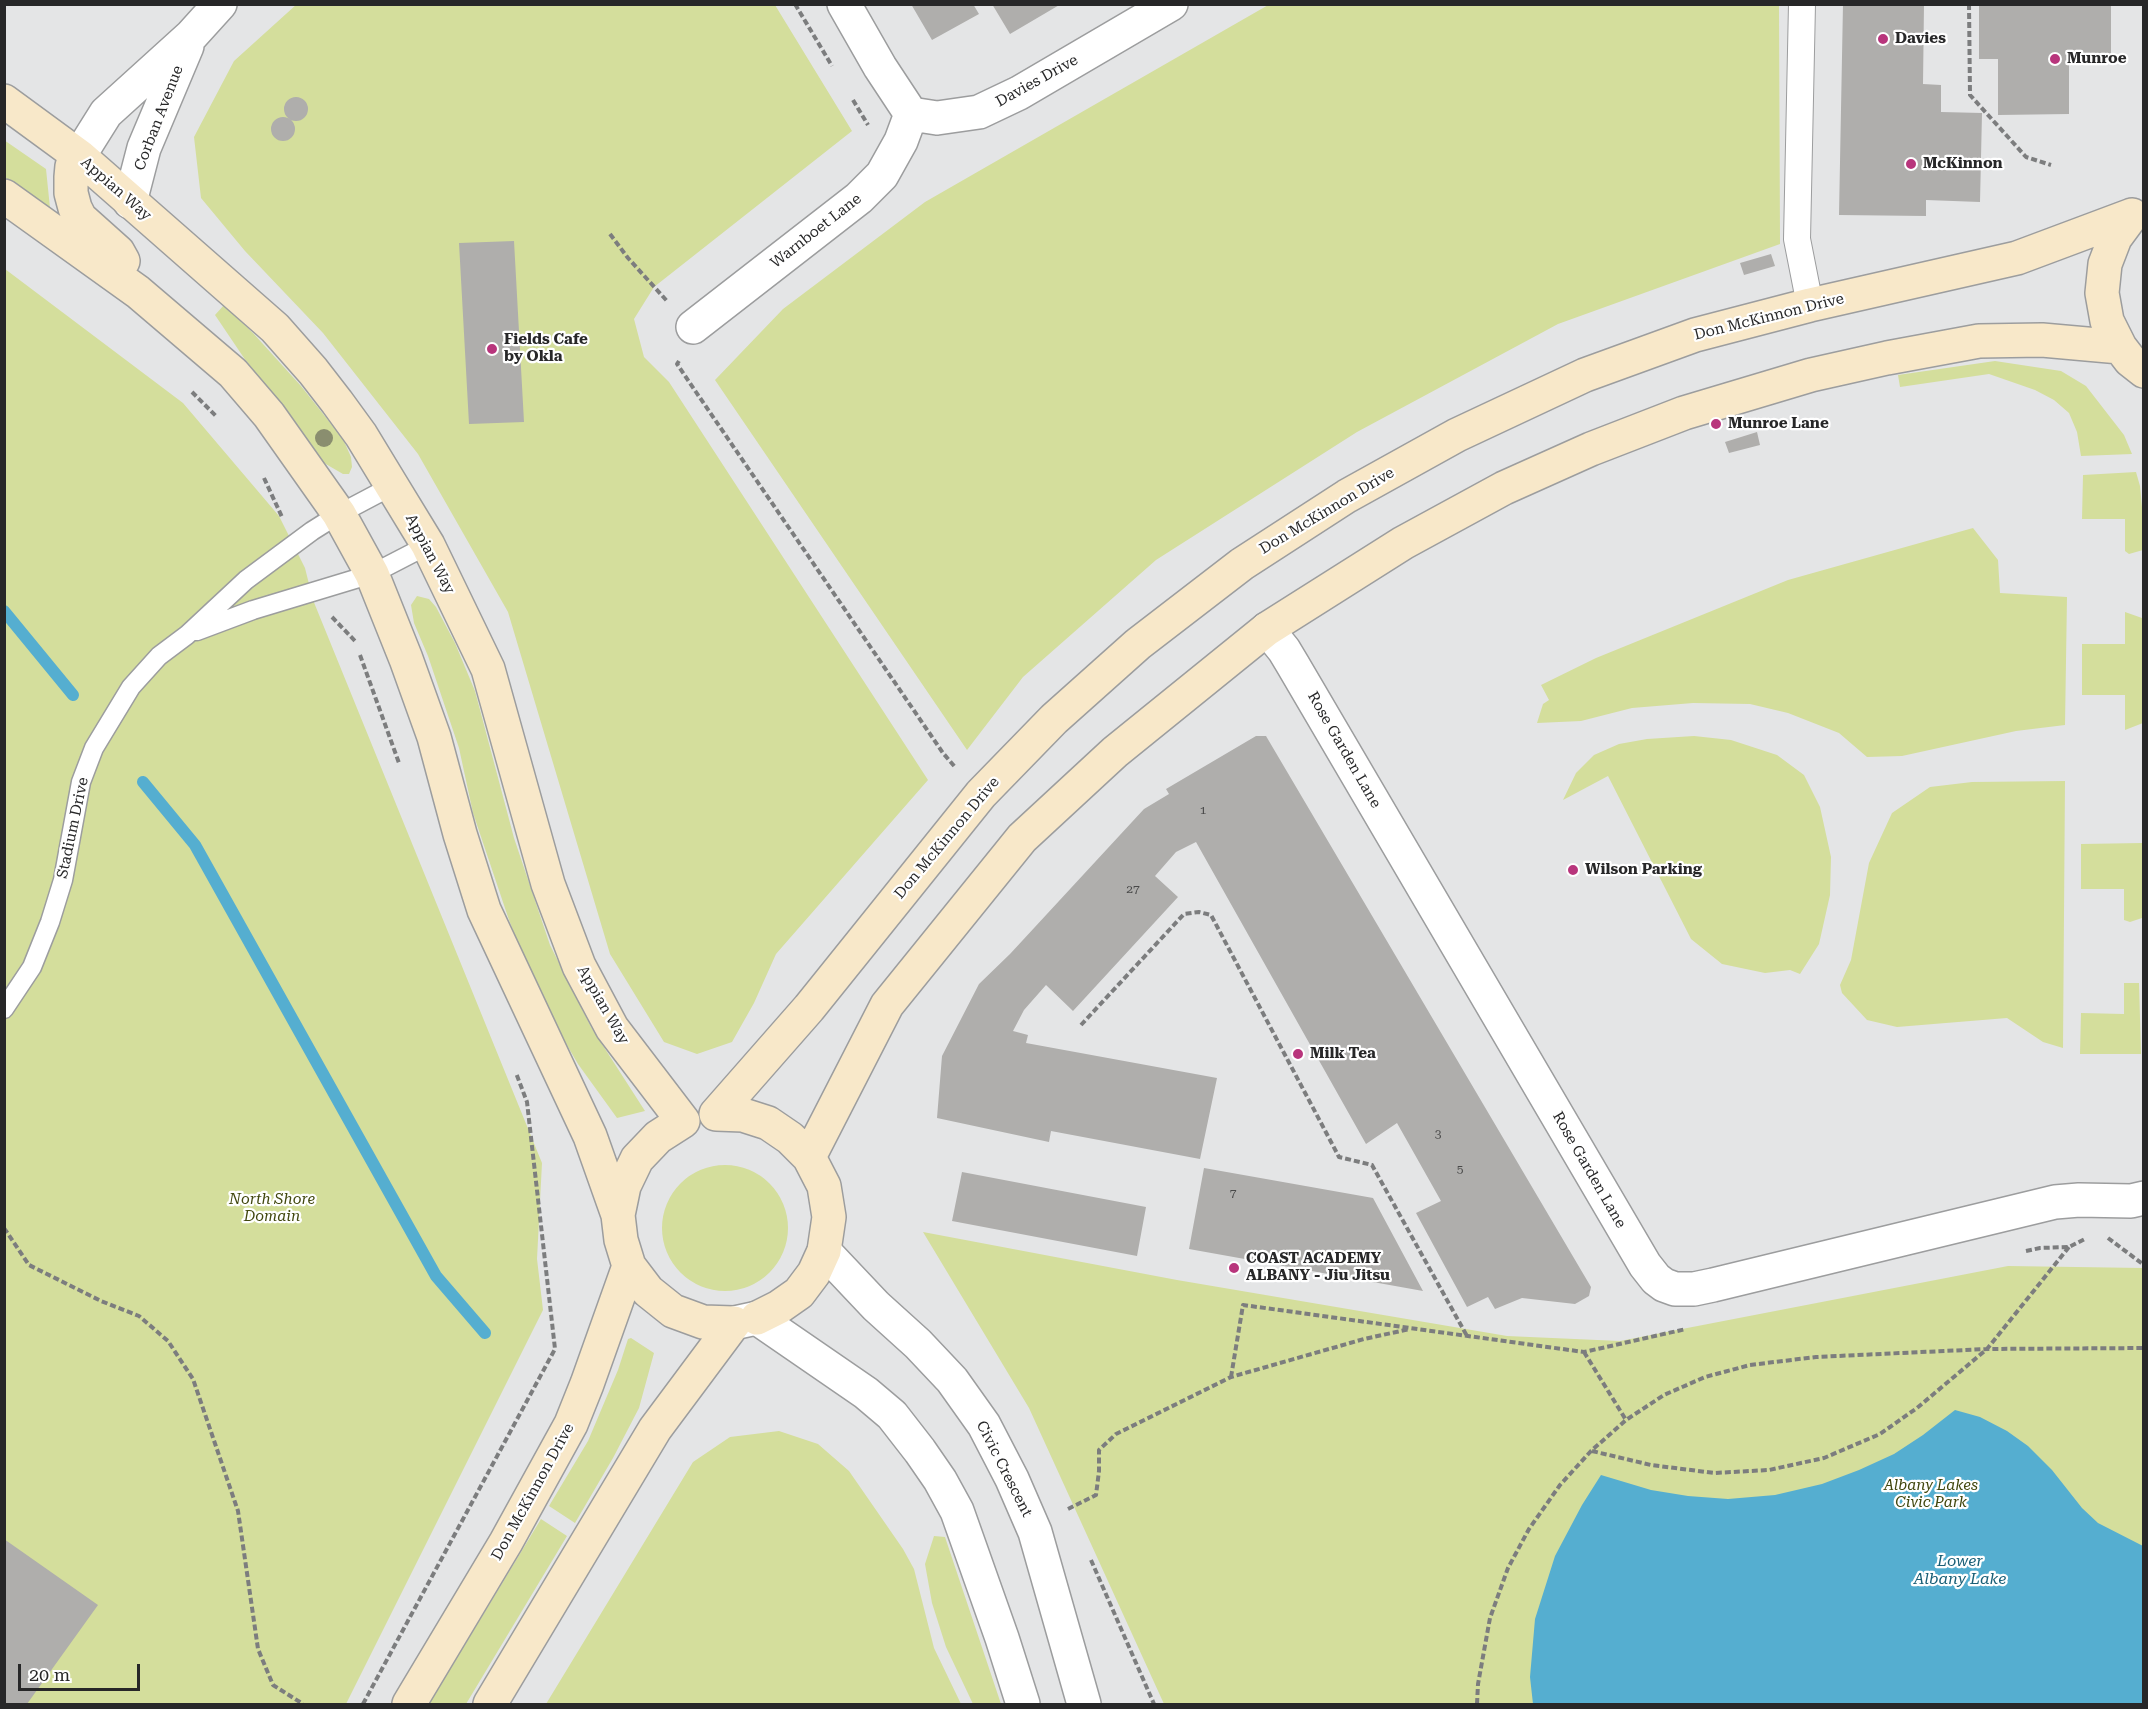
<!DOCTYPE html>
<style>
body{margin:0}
#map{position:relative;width:2148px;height:1709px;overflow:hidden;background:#e4e5e6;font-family:"Roboto Serif",serif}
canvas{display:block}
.frame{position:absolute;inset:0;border:6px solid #272728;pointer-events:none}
.scale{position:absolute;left:18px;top:1664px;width:122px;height:27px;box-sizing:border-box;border:3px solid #272728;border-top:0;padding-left:8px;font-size:18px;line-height:21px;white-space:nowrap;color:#272728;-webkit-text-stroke:4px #fff;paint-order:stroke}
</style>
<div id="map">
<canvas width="2148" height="1709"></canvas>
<div class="frame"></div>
<div class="scale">20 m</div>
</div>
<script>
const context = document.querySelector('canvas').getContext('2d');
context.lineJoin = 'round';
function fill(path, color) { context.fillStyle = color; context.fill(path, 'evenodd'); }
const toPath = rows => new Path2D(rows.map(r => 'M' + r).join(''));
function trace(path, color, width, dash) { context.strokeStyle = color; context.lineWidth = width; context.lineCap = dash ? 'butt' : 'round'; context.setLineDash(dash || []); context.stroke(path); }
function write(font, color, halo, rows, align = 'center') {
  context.font = font + ' "Roboto Serif",serif'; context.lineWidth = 4.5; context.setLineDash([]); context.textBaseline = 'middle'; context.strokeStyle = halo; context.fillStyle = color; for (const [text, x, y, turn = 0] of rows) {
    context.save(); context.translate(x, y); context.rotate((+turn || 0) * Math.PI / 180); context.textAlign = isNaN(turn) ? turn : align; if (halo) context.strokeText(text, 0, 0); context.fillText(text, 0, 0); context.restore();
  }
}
const green = toPath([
 [297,4,775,5,852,131,654,287,634,319,644,357,669,382,928,780,776,954,754,1003,732,1042,697,1054,664,1042,610,954,508,612,418,454,323,333,245,251,201,198,194,137,234,61],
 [1270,4,1779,5,1780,244,1558,324,1357,432,1156,560,1023,677,967,750,715,380,783,309,925,202],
 [4,140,46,169,50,208,46,210,5,177],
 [5,269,183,403,279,516,305,568,313,600,542,1163,537,1259,543,1310,346,1704,5,1704],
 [224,305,253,333,301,386,343,439,351,457,352,467,349,474,343,474,324,463,244,358,215,315],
 [1995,361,2061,371,2086,386,2124,435,2132,454,2081,456,2077,432,2069,413,2054,400,2035,390,1989,374,1900,387,1898,375],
 [2136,472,2140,486,2143,518,2143,550,2129,554,2125,551,2125,519,2082,519,2083,475],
 [1973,528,1998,560,2000,593,2067,597,2065,725,2016,731,1902,756,1867,757,1839,733,1788,713,1750,704,1693,703,1632,708,1581,721,1537,723,1543,704,1549,700,1541,685,1596,658,1788,580],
 [417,596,429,599,436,607,455,643,475,691,514,838,550,945,591,1027,645,1111,617,1118,578,1064,540,999,509,920,473,813,459,748,428,656,414,623,411,605],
 [2125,612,2142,618,2143,723,2125,730,2125,695,2082,695,2082,644,2125,644],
 [1694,736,1731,740,1777,755,1804,775,1820,807,1831,857,1830,895,1819,944,1800,974,1790,970,1765,973,1722,964,1691,939,1608,776,1563,800,1576,773,1594,755,1619,744,1647,739],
 [2065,781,2063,1048,2043,1042,2007,1018,1897,1027,1867,1020,1842,993,1840,985,1851,960,1869,863,1892,813,1930,787,1972,782],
 [2142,843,2142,918,2130,922,2124,920,2124,889,2081,889,2081,844],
 [2124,983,2139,983,2141,1054,2080,1054,2081,1013,2124,1014],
 '662 1228a63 63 0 1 1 126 0a63 63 0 1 1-126 0Z',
 [923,1232,1177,1280,1507,1336,1620,1341,2008,1266,2143,1268,2143,1704,1164,1704,1029,1408],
 [631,1338,654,1353,639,1408,613,1458,575,1523,549,1506,588,1441,618,1370,628,1339],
 [779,1431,818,1444,849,1471,903,1549,914,1569,934,1648,961,1704,546,1704,693,1462,730,1437],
 [541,1519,567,1536,466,1704,429,1704],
 [934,1536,945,1537,1001,1704,973,1704,946,1647,932,1603,925,1564]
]);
const water = toPath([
 [1955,1410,1980,1417,2007,1431,2028,1446,2052,1470,2082,1508,2098,1523,2143,1546,2143,1704,1533,1704,1530,1677,1535,1619,1555,1556,1582,1505,1601,1475,1651,1490,1688,1496,1728,1499,1775,1495,1822,1484,1859,1470,1894,1454,1923,1435]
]);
const stream = toPath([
 [4,611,73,695],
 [143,782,195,845,436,1276,485,1333]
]);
const building = toPath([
 [911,4,973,4,979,14,932,40],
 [992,4,1061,4,1010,34],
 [1843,4,1924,4,1923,84,1941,85,1941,112,1982,113,1980,202,1926,200,1926,216,1839,215],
 [1979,4,2111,4,2111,60,2069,60,2069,114,1998,115,1998,59,1979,59],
 '284 109a12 12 0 1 1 24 0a12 12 0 1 1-24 0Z',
 '271 129a12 12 0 1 1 24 0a12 12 0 1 1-24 0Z',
 [514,241,524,422,469,424,459,243],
 [1771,254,1775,266,1744,275,1740,263],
 [1757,432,1760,445,1729,453,1725,442],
 [1256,736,1266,736,1591,1287,1589,1296,1575,1304,1522,1298,1495,1309,1488,1297,1467,1307,1416,1213,1441,1201,1397,1123,1366,1144,1196,842,1176,852,1155,876,1178,897,1073,1011,1046,985,1024,1010,1013,1031,1028,1035,1026,1043,1217,1078,1200,1159,1051,1131,1049,1142,937,1118,942,1056,979,984,1010,954,1144,809,1169,794,1166,789],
 [1204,1168,1373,1198,1423,1291,1189,1249],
 [962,1172,1146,1207,1137,1256,952,1221],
 [4,1539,98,1605,27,1704,4,1704]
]);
const path = toPath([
 [795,4,832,66],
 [1969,4,1970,95,2026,157,2051,165],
 [853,100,868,125],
 [610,234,628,258,667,301],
 [679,361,677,364,696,392,943,753,955,767],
 [192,392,216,416],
 [264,478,282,517],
 [332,617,356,642],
 [360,655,399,763],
 [1081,1025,1184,914,1199,912,1211,915,1339,1157,1372,1165,1467,1336],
 [4,1228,29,1265,101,1301,139,1316,168,1341,193,1379,238,1511,258,1649,273,1685,303,1704],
 [2108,1238,2144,1265],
 [2026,1251,2040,1248,2069,1247,2085,1239],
 [1584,1352,1626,1420],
 [1231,1377,1243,1305,1584,1352,1686,1329],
 [1592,1451,1651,1465,1714,1473,1769,1470,1824,1458,1880,1434,1917,1408,1987,1349,2069,1247],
 [1068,1509,1096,1495,1099,1471,1099,1450,1116,1434,1231,1377,1364,1339,1410,1329],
 [1091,1560,1154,1704],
 [363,1704,555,1349,527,1102,516,1073],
 [1477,1704,1478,1684,1490,1618,1508,1568,1529,1529,1560,1485,1591,1451,1626,1420,1664,1395,1705,1377,1750,1365,1816,1357,1987,1349,2144,1348]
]);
const service = toPath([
 [197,631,253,610,372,574,428,545],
 [4,1009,32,967,50,922,63,880,81,782,94,748,131,687,159,656,187,635,246,580,312,531,339,514,392,486]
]);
const pedestrian = toPath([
 [1802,4,1797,239,1810,305]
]);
const minor = toPath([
 [844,4,880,67,911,114,937,118,979,112,1019,93,1171,4],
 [79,156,106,113,191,36,220,4],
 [130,202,144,148,187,46],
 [693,327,859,198,882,175,901,141,911,114],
 [1267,629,1284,650,1293,665,1645,1265,1656,1279,1664,1285,1675,1289,1694,1289,1713,1285,2055,1202,2079,1200,2131,1201,2144,1198]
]);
const tertiary = toPath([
 [824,1251,876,1306,918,1344,952,1380,984,1425,1012,1479,1035,1532,1084,1704],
 [734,1323,757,1318,866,1393,892,1415,920,1451,940,1480,957,1511,1002,1638,1023,1704]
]);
const secondary = toPath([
 [4,101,79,156,275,328,313,371,337,402,361,435,392,486,428,545,488,669,548,884,579,966,612,1028,683,1121,658,1137,637,1159,624,1186,618,1215,621,1240,629,1266,648,1291,673,1311,703,1322,734,1323],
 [79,156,72,166,71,177,71,193,75,208,80,218,118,252,123,261],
 [4,196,138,292,233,373,269,415,339,514,372,574,406,659,434,737,460,834,484,910,590,1136,618,1215],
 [2132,215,2115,238,2105,264,2102,293,2107,321,2120,347,2130,360,2144,371],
 [716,1114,809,1008,981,794,1054,719,1138,644,1242,564,1347,496,1457,435,1585,375,1695,335,1810,305,2017,258,2132,215],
 [716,1114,743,1115,768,1123,790,1138,809,1157,824,1186,829,1217,824,1251,814,1273,799,1293,779,1307,757,1318],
 [809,1157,887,1005,1022,838,1115,752,1267,629,1403,543,1504,488,1591,449,1684,413,1811,375,1887,358,1979,341,2042,340,2120,347],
 [409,1704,506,1542,571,1424,587,1384,629,1266],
 [490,1704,655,1429,734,1323]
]);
const trees = [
 [324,438]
];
const markers = [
 [1883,39,6,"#b8357c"],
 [2055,59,6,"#b8357c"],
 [1911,164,6,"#b8357c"],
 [492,349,6,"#b8357c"],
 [1716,424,6,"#b8357c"],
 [1573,870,6,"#b8357c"],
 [1298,1054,6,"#b8357c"],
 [1234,1268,6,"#b8357c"]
];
const numberNames = [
 ["1",1203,810],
 ["27",1133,889],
 ["3",1438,1134],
 ["5",1460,1169],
 ["7",1233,1193]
];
const poiNames = [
 ["Davies",1895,39],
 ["Munroe",2067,59],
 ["McKinnon",1923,164],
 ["Fields Cafe",504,340],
 ["by Okla",504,357],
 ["Munroe Lane",1728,424],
 ["Wilson Parking",1585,870],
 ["Milk Tea",1310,1054],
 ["COAST ACADEMY",1246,1259],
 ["ALBANY - Jiu Jitsu",1246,1276]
];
const streetNames = [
 ["Davies Drive",1037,81,-29],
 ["Corban Avenue",159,118,-69],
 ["Appian Way",116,189,41],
 ["Warnboet Lane",816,231,-38],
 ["Don McKinnon Drive",1769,317,-14],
 ["Don McKinnon Drive",1327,511,-31],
 ["Appian Way",430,554,62],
 ["Rose Garden Lane",1344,750,60],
 ["Stadium Drive",73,828,-78],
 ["Don McKinnon Drive",947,838,-50],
 ["Appian Way",603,1005,60],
 ["Rose Garden Lane",1589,1170,60],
 ["Civic Crescent",1004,1469,63],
 ["Don McKinnon Drive",533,1492,-61]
];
const parkNames = [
 ["North Shore",272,1200],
 ["Domain",272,1217],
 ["Albany Lakes",1931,1486],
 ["Civic Park",1931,1503]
];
const waterNames = [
 ["Lower",1960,1561],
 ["Albany Lake",1960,1579]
];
fill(green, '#d4de9c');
fill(water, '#55aed0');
trace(stream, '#55aed0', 12);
fill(building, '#afaeac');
trace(service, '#9c9d9e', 21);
trace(pedestrian, '#9c9d9e', 28);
trace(minor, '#9c9d9e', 36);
trace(tertiary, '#9c9d9e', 36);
trace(secondary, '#9c9d9e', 36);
trace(path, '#7c7d7e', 4, [6, 3]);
trace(service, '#fff', 18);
trace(pedestrian, '#fff', 26);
trace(minor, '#fff', 33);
trace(tertiary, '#fff', 33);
trace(secondary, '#f8e8c9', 33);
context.fillStyle = '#8a8e6f';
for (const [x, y] of trees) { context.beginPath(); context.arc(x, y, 9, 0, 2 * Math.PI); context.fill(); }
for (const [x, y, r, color] of markers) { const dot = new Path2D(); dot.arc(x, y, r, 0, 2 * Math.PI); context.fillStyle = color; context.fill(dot); trace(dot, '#fff', 2); }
write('12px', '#494949', null, numberNames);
write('bold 15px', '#272728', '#fff', poiNames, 'left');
write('15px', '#272728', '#fff', streetNames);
write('italic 15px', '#41470e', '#fff', parkNames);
write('italic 16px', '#195f77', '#fff', waterNames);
</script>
